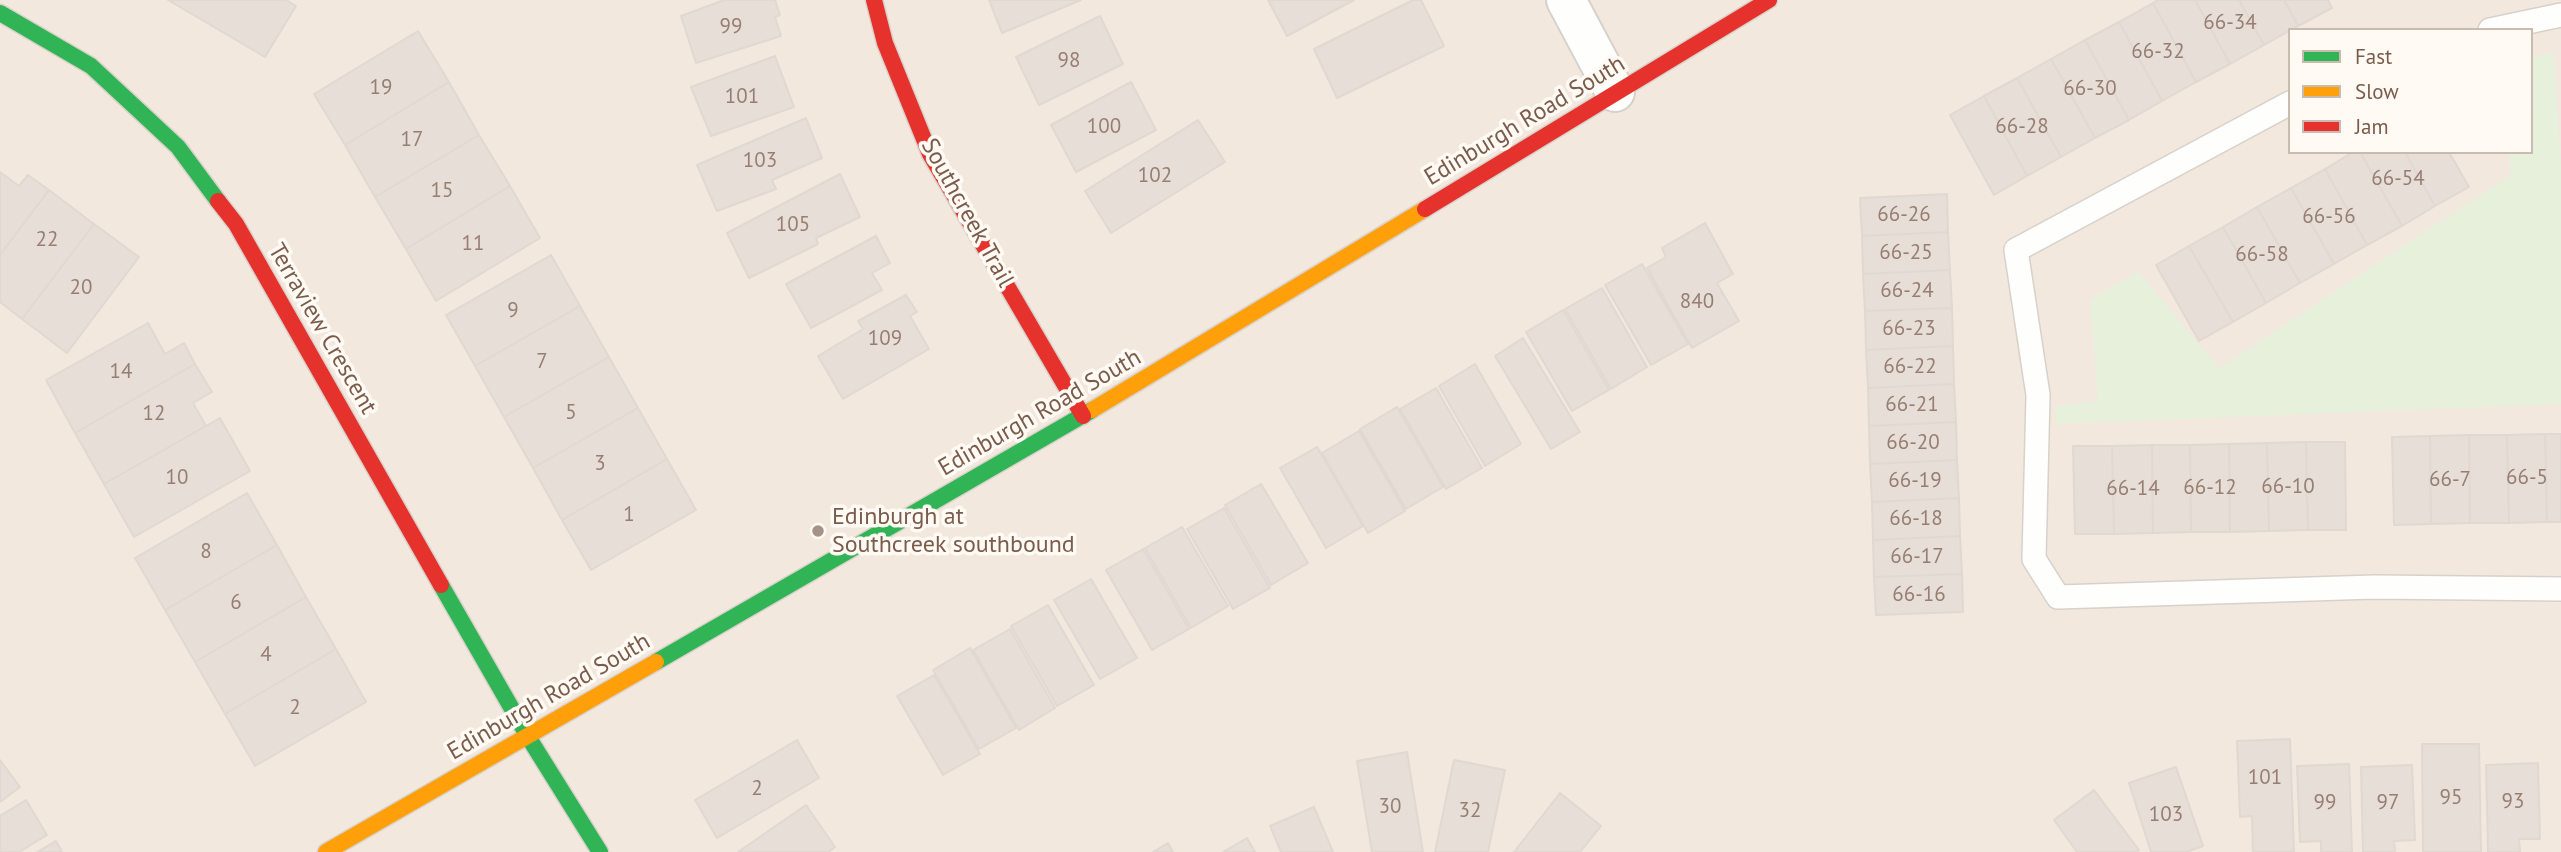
<!DOCTYPE html>
<style>
body{margin:0}
#map{position:relative;width:2561px;height:852px;overflow:hidden;background:#f9f5f0;font-family:"PT Sans",sans-serif}
canvas{display:block}
.legend{position:absolute;left:2288px;top:28px;width:245px;height:126px;box-sizing:border-box;background:#fffaf3;border:2px solid #cabbb1;margin:0;padding:9px 12px;list-style:none;font-size:21px;color:#7a5c4d}
.legend li{display:flex;align-items:center;gap:14px;height:35px}
.legend b{width:35px;border:2px solid #cabbb1}
</style>
<div id="map">
<canvas width="2561" height="852"></canvas>
<ul class="legend">
<li><b style="height:9px;background:#30b455"></b>Fast</li>
<li><b style="height:9px;background:#ff9f0a"></b>Slow</li>
<li><b style="height:9px;background:#e5322d"></b>Jam</li>
</ul>
</div>
<script>
const context = document.querySelector('canvas').getContext('2d');
context.lineJoin = 'round';
function fill(path, color) { context.fillStyle = color; context.fill(path, 'evenodd'); }
const toPath = rows => new Path2D(rows.map(r => 'M' + r).join(''));
function trace(path, color, width, dash) { context.strokeStyle = color; context.lineWidth = width; context.lineCap = dash ? 'butt' : 'round'; context.setLineDash(dash || []); context.stroke(path); }
function write(font, color, halo, rows, align = 'center') {
  context.font = font + ' "PT Sans",sans-serif'; context.lineWidth = 7; context.setLineDash([]); context.textBaseline = 'middle'; context.strokeStyle = halo; context.fillStyle = color; for (const [text, x, y, turn = 0] of rows) {
    context.save(); context.translate(x, y); context.rotate((+turn || 0) * Math.PI / 180); context.textAlign = isNaN(turn) ? turn : align; if (halo) context.strokeText(text, 0, 0); context.fillText(text, 0, 0); context.restore();
  }
}
const residential = toPath([
 [0,0,2561,0,2561,852,0,852],
 [2290,30,2531,30,2531,152,2290,152]
]);
const green = toPath([
 [2554,52,2561,167,2561,404,2056,424,2055,406,2098,401,2090,300,2138,271,2219,368,2511,175,2509,152,2531,152,2531,106,2534,105,2531,57]
]);
const building = toPath([
 [168,0,286,0,296,6,265,57,168,0],
 [724,0,775,0,780,15,775,17,781,36,696,63,681,16,724,0],
 [989,0,1081,0,1002,33,989,0],
 [1268,0,1354,0,1287,36,1268,0],
 [1413,0,1421,0,1444,46,1337,98,1314,49,1413,0],
 [2158,0,2195,0,2230,64,2196,82,2153,3,2158,0],
 [2195,0,2239,0,2264,45,2230,64,2195,0],
 [2239,0,2284,0,2298,26,2264,45,2239,0],
 [2284,0,2328,0,2332,8,2298,26,2284,0],
 [2153,3,2196,82,2162,101,2119,22,2153,3],
 [1100,16,1123,64,1039,105,1016,57,1100,16],
 [2119,22,2162,101,2129,120,2085,40,2119,22],
 [418,31,449,82,345,145,314,94,418,31],
 [2085,40,2129,120,2095,138,2051,59,2085,40],
 [775,56,794,107,711,136,691,87,775,56],
 [2051,59,2095,138,2061,157,2017,78,2051,59],
 [2017,78,2061,157,2027,176,1984,96,2017,78],
 [449,82,479,135,375,197,345,145,449,82],
 [1131,82,1156,130,1076,172,1051,125,1131,82],
 [1984,96,2027,176,1994,195,1950,115,1984,96],
 [806,118,822,158,772,180,776,189,717,211,697,165,806,118],
 [1198,120,1225,162,1111,233,1085,191,1198,120],
 [479,135,510,186,406,249,375,197,479,135],
 [2353,152,2360,152,2402,226,2367,245,2325,169,2353,152],
 [2360,152,2405,152,2435,206,2402,226,2360,152],
 [2405,152,2449,152,2469,187,2435,206,2405,152],
 [2325,169,2367,245,2334,264,2291,188,2325,169],
 [0,172,19,186,28,175,49,190,0,255,0,172],
 [840,174,860,217,816,238,818,244,749,278,727,233,840,174],
 [510,186,540,238,436,301,406,249,510,186],
 [2291,188,2334,264,2300,283,2257,207,2291,188],
 [49,190,94,224,22,319,0,302,0,255,49,190],
 [1947,194,1948,232,1862,236,1860,198,1947,194],
 [2257,207,2300,283,2266,303,2223,227,2257,207],
 [1705,223,1733,274,1717,283,1739,321,1692,348,1647,268,1666,257,1662,248,1705,223],
 [94,224,139,257,67,353,22,319,94,224],
 [2223,227,2266,303,2233,322,2189,246,2223,227],
 [1948,232,1950,270,1863,274,1862,236,1948,232],
 [876,236,890,263,872,273,882,290,811,328,786,284,876,236],
 [2189,246,2233,322,2199,341,2156,265,2189,246],
 [551,255,580,306,475,366,446,315,551,255],
 [1642,264,1688,344,1651,365,1605,285,1642,264],
 [1950,270,1952,308,1865,311,1863,274,1950,270],
 [1602,288,1647,367,1611,389,1565,309,1602,288],
 [906,295,917,312,910,316,929,349,843,399,818,356,863,329,858,321,906,295],
 [580,306,609,357,504,417,475,366,580,306],
 [1952,308,1953,346,1866,350,1865,311,1952,308],
 [1563,310,1609,390,1572,411,1526,332,1563,310],
 [148,323,165,354,184,343,195,364,75,433,46,380,148,323],
 [1523,338,1580,432,1551,449,1495,356,1523,338],
 [1953,346,1954,384,1868,388,1866,350,1953,346],
 [609,357,638,408,533,468,504,417,609,357],
 [195,364,212,392,193,403,206,426,104,484,75,433,195,364],
 [1475,364,1521,444,1485,466,1439,386,1475,364],
 [1954,384,1956,422,1869,426,1868,388,1954,384],
 [1436,388,1482,468,1446,489,1400,409,1436,388],
 [1397,407,1443,487,1406,509,1360,429,1397,407],
 [638,408,667,459,562,520,533,468,638,408],
 [220,418,250,471,134,537,104,484,220,418],
 [1956,422,1957,460,1870,464,1869,426,1956,422],
 [1359,431,1405,511,1368,533,1322,453,1359,431],
 [2545,434,2547,522,2509,523,2507,435,2545,434],
 [2545,434,2561,434,2561,522,2547,522,2545,434],
 [2469,435,2470,523,2431,524,2430,436,2469,435],
 [2469,435,2507,435,2509,523,2470,523,2469,435],
 [2430,436,2431,524,2394,525,2392,437,2430,436],
 [2306,442,2345,442,2346,530,2308,530,2306,442],
 [2306,442,2308,530,2269,531,2267,443,2306,442],
 [2267,443,2269,531,2230,532,2229,444,2267,443],
 [2229,444,2230,532,2191,532,2190,445,2229,444],
 [2152,445,2153,533,2114,534,2112,446,2152,445],
 [2152,445,2190,445,2191,532,2153,533,2152,445],
 [2073,446,2112,446,2114,534,2075,534,2073,446],
 [1317,447,1363,526,1326,548,1280,468,1317,447],
 [667,459,696,510,591,570,562,520,667,459],
 [1957,460,1959,498,1872,502,1870,464,1957,460],
 [1261,484,1308,563,1271,585,1225,505,1261,484],
 [247,493,277,545,165,610,135,558,247,493],
 [1959,498,1960,536,1873,540,1872,502,1959,498],
 [1224,508,1270,588,1233,609,1187,529,1224,508],
 [1182,527,1228,606,1191,628,1145,548,1182,527],
 [1960,536,1962,574,1874,577,1873,540,1960,536],
 [277,545,306,597,195,662,165,610,277,545],
 [1143,549,1189,629,1152,650,1106,570,1143,549],
 [1962,574,1963,612,1876,615,1874,577,1962,574],
 [1091,579,1137,658,1100,679,1054,600,1091,579],
 [306,597,336,649,225,714,195,662,306,597],
 [1048,605,1094,685,1057,706,1011,626,1048,605],
 [1010,629,1055,708,1019,730,973,650,1010,629],
 [970,648,1016,728,979,749,933,670,970,648],
 [336,649,366,702,255,766,225,714,336,649],
 [934,675,980,754,943,775,897,696,934,675],
 [2290,739,2294,852,2253,852,2252,816,2240,817,2237,741,2290,739],
 [797,740,819,778,717,838,695,800,797,740],
 [2422,744,2479,744,2481,852,2423,852,2422,744],
 [1407,752,1423,852,1372,852,1357,761,1407,752],
 [0,760,20,787,0,802,0,760],
 [1454,760,1505,770,1488,852,1435,852,1454,760],
 [2538,763,2540,839,2519,839,2520,852,2488,852,2486,765,2538,763],
 [2349,764,2352,852,2321,852,2321,841,2300,842,2297,766,2349,764],
 [2412,765,2415,840,2394,841,2395,852,2363,852,2361,767,2412,765],
 [2176,767,2203,846,2186,852,2151,852,2129,783,2176,767],
 [2094,790,2139,850,2136,852,2077,852,2054,820,2094,790],
 [1560,793,1601,826,1580,852,1514,852,1560,793],
 [26,800,47,835,19,852,0,852,0,816,26,800],
 [806,805,835,847,828,852,738,852,806,805],
 [1314,807,1333,852,1281,852,1270,826,1314,807],
 [1247,838,1255,852,1223,852,1247,838],
 [56,841,62,852,37,852,56,841],
 [1168,843,1173,852,1153,852,1168,843]
]);
const lane = toPath([
 [2490,30,2561,15],
 [2290,103,2016,250,2038,395,2034,559,2058,597,2374,587,2561,589]
]);
const street = toPath([
 [1566,0,1615,92]
]);
const fast = toPath([
 [0,13,91,66,178,147,218,201],
 [441,585,527,735,600,852],
 [656,662,1092,410]
]);
const slow = toPath([
 [1092,410,1425,209],
 [326,852,656,662]
]);
const jam = toPath([
 [874,0,885,43,930,154,1083,416],
 [218,201,236,224,441,585],
 [1425,209,1769,0]
]);
const markers = [
 [818,531,7,"#a69286"]
];
const numberNames = [
 ["66-34",2230,23],
 ["99",731,27],
 ["66-32",2158,52],
 ["98",1069,61],
 ["19",381,88],
 ["66-30",2090,89],
 ["101",742,97],
 ["100",1104,127],
 ["66-28",2022,127],
 ["17",412,140],
 ["103",760,161],
 ["102",1155,176],
 ["66-54",2398,179],
 ["15",442,191],
 ["66-26",1904,215],
 ["66-56",2329,217],
 ["105",793,225],
 ["22",47,240],
 ["11",473,244],
 ["66-25",1906,253],
 ["66-58",2262,255],
 ["20",81,288],
 ["66-24",1907,291],
 ["840",1697,302],
 ["9",513,311],
 ["66-23",1909,329],
 ["109",885,339],
 ["7",542,362],
 ["66-22",1910,367],
 ["14",121,372],
 ["66-21",1912,405],
 ["5",571,413],
 ["12",154,414],
 ["66-20",1913,443],
 ["3",600,464],
 ["10",177,478],
 ["66-5",2527,478],
 ["66-7",2450,480],
 ["66-19",1915,481],
 ["66-10",2288,487],
 ["66-12",2210,488],
 ["66-14",2133,489],
 ["1",629,515],
 ["66-18",1916,519],
 ["8",206,552],
 ["66-17",1917,557],
 ["66-16",1919,595],
 ["6",236,603],
 ["4",266,655],
 ["2",295,708],
 ["101",2265,778],
 ["2",757,789],
 ["95",2451,798],
 ["93",2513,802],
 ["99",2325,803],
 ["97",2388,803],
 ["30",1390,807],
 ["32",1470,811],
 ["103",2166,815]
];
const streetNames = [
 ["Edinburgh Road South",1525,121,-31],
 ["Southcreek Trail",967,213,61],
 ["Terraview Crescent",322,329,60],
 ["Edinburgh Road South",1040,413,-30],
 ["Edinburgh Road South",549,697,-30]
];
const poiNames = [
 ["Edinburgh at",832,517],
 ["Southcreek southbound",832,545]
];
fill(residential, '#f2e8de');
fill(green, '#e7f0db');
fill(building, '#e6ded7');
trace(building, '#e2d8d2', 2);
trace(lane, '#d7d1cb', 26);
trace(street, '#d7d1cb', 42);
trace(fast, '#d9d2cb', 19);
trace(slow, '#d9d2cb', 19);
trace(jam, '#d9d2cb', 19);
trace(lane, '#fefefd', 23);
trace(street, '#fefefd', 38);
trace(fast, '#30b455', 16);
trace(slow, '#ff9f0a', 16);
trace(jam, '#e5322d', 16);
for (const [x, y, r, color] of markers) { const dot = new Path2D(); dot.arc(x, y, r, 0, 2 * Math.PI); context.fillStyle = color; context.fill(dot); trace(dot, '#fffaf3', 2.5); }
write('21px', '#977e72', null, numberNames);
write('24px', '#7a5c4d', '#fffaf3', streetNames);
write('24px', '#7a5c4d', '#fffaf3', poiNames, 'left');
</script>
